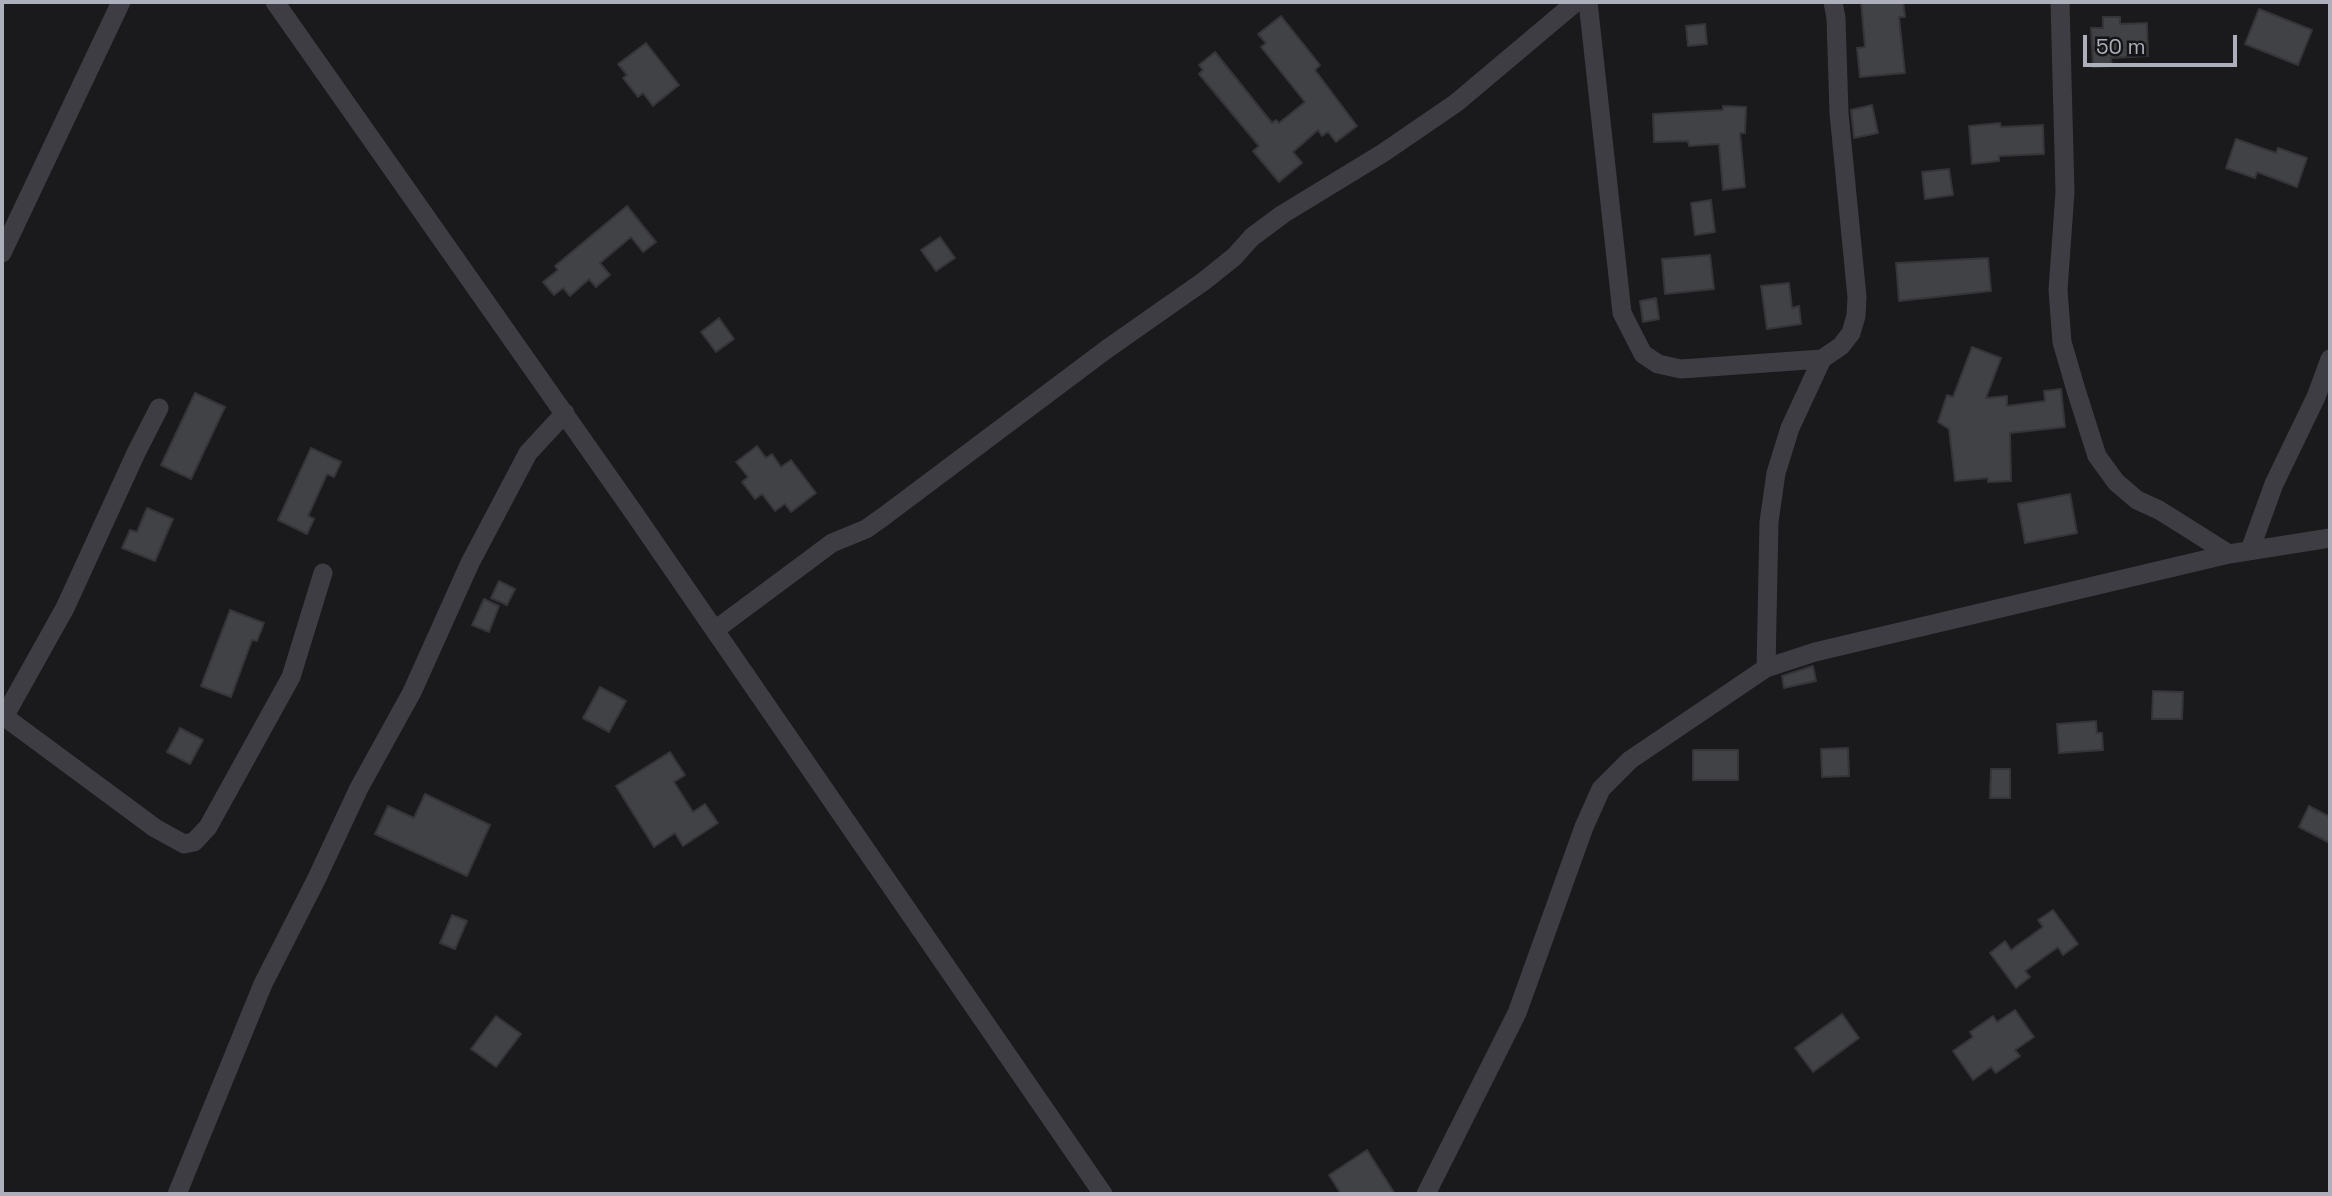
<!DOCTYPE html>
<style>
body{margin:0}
#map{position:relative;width:2332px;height:1196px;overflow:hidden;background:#1a1a1c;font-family:"Space Grotesk",sans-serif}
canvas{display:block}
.frame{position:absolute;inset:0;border:4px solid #adafbb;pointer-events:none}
.scale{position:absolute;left:2083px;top:35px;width:154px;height:32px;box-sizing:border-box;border:4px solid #adafbb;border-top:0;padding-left:9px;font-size:21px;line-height:24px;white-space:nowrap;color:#adafbb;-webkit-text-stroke:5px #151517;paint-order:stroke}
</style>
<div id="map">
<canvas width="2332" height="1196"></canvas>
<div class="frame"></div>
<div class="scale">50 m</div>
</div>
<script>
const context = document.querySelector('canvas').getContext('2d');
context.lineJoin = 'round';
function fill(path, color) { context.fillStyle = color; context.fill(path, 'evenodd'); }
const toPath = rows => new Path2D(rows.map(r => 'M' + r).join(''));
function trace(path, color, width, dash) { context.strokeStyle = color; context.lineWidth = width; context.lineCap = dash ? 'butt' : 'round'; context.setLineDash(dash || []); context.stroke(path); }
const building = toPath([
 [1861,2,1903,2,1905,17,1899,17,1905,73,1860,77,1857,48,1865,47,1861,2],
 [2259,9,2312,30,2298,65,2245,44,2259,9],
 [1281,16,1320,65,1315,70,1357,126,1336,142,1328,132,1322,136,1318,130,1293,152,1302,163,1279,182,1253,151,1259,146,1199,74,1203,70,1199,65,1215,52,1272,123,1276,120,1279,123,1305,102,1261,47,1266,43,1258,34,1281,16],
 [2103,17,2120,17,2120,24,2147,23,2148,56,2111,58,2112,66,2093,67,2091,28,2103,28,2103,17],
 [1705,24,1707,44,1688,46,1686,26,1705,24],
 [646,43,679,85,653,106,643,93,638,97,623,78,627,75,618,64,646,43],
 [1872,105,1878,133,1854,138,1851,110,1872,105],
 [1723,106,1746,107,1745,133,1740,133,1745,187,1723,190,1719,144,1689,146,1688,141,1654,142,1653,114,1723,110,1723,106],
 [2000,123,2001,127,2043,125,2044,154,1999,156,1999,161,1972,164,1969,126,2000,123],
 [2236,139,2276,153,2278,148,2307,158,2297,187,2257,172,2255,178,2226,168,2236,139],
 [1949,169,1953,195,1925,199,1922,172,1949,169],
 [1711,200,1715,232,1695,235,1691,203,1711,200],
 [627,206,656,242,643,252,631,237,600,263,610,275,596,287,589,279,570,296,563,288,554,295,543,282,558,270,555,266,627,206],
 [940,237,955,258,936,271,921,250,940,237],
 [1710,255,1714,289,1665,294,1662,259,1710,255],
 [1988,258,1991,291,1899,301,1896,263,1988,258],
 [1789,283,1792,308,1799,306,1801,324,1767,329,1761,286,1789,283],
 [1656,298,1659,319,1643,322,1640,301,1656,298],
 [719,318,734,339,716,352,701,332,719,318],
 [1972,347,2001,358,1986,398,2007,396,2007,406,2045,401,2044,391,2061,389,2065,427,2010,433,2011,481,1988,482,1988,478,1955,481,1949,429,1938,422,1947,395,1953,397,1972,347],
 [195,393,225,407,191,479,161,465,195,393],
 [757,446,766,458,772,454,781,467,791,460,816,493,791,512,785,504,775,511,762,494,755,499,742,482,748,477,736,462,757,446],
 [311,448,341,462,334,477,327,474,308,516,314,519,307,534,278,520,311,448],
 [2070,494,2077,533,2025,543,2018,504,2070,494],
 [147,508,173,519,155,561,122,548,130,530,137,532,147,508],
 [499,581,515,589,507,605,491,598,499,581],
 [484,599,499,606,489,632,472,625,484,599],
 [230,610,264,623,257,641,252,640,231,697,201,686,230,610],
 [1813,666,1816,681,1784,688,1782,676,1813,666],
 [600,687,626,701,609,732,583,718,600,687],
 [2153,691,2183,692,2182,719,2152,719,2153,691],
 [2096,721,2097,733,2102,733,2103,750,2059,753,2057,724,2096,721],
 [180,728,203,740,190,764,167,752,180,728],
 [1848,748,1849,776,1822,777,1821,749,1848,748],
 [1693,750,1738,750,1738,780,1693,780,1693,750],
 [670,752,685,775,674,782,693,812,705,804,718,823,683,846,675,833,654,847,616,786,670,752],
 [1991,769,2010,769,2010,798,1990,798,1991,769],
 [425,794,490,825,467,876,375,834,388,806,414,818,425,794],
 [2309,806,2330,817,2330,843,2299,827,2309,806],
 [2053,910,2078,944,2063,955,2058,947,2025,971,2030,977,2016,988,1990,953,2005,941,2011,950,2043,927,2038,920,2053,910],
 [452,915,467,921,455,949,440,943,452,915],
 [2015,1010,2034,1037,2015,1050,2020,1056,1996,1073,1991,1067,1973,1080,1953,1051,1973,1037,1970,1032,1993,1016,1997,1022,2015,1010],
 [1842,1014,1859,1038,1813,1072,1795,1048,1842,1014],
 [496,1016,521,1034,496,1067,471,1049,496,1016],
 [1367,1150,1395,1194,1341,1194,1329,1175,1367,1150]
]);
const street = toPath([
 [275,2,634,513,1103,1194],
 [1588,2,1622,313,1643,354,1658,364,1681,369,1822,359,1841,346,1851,333,1856,316,1857,297,1839,113,1836,18,1833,2],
 [2060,2,2065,192,2058,290,2062,342,2076,390,2097,456,2116,482,2137,500,2159,510,2229,554],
 [2,253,121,2],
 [2250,550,2274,484,2316,397,2330,359],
 [715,630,832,543,866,529,883,517,1107,349,1204,281,1234,257,1252,237,1283,214,1383,153,1456,103,1576,2],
 [1766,668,1769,522,1776,473,1790,428,1822,359],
 [2,715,155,828,184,844,194,842,208,827,291,677,323,573],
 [4,717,65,608,136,453,159,408],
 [177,1194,263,984,316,880,359,788,412,692,470,563,528,453,565,413],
 [1426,1194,1517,1013,1584,827,1601,789,1630,760,1766,668,1815,652,2229,554,2330,538]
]);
fill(building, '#414246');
trace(building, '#353438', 2);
trace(street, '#3d3d43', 19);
</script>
